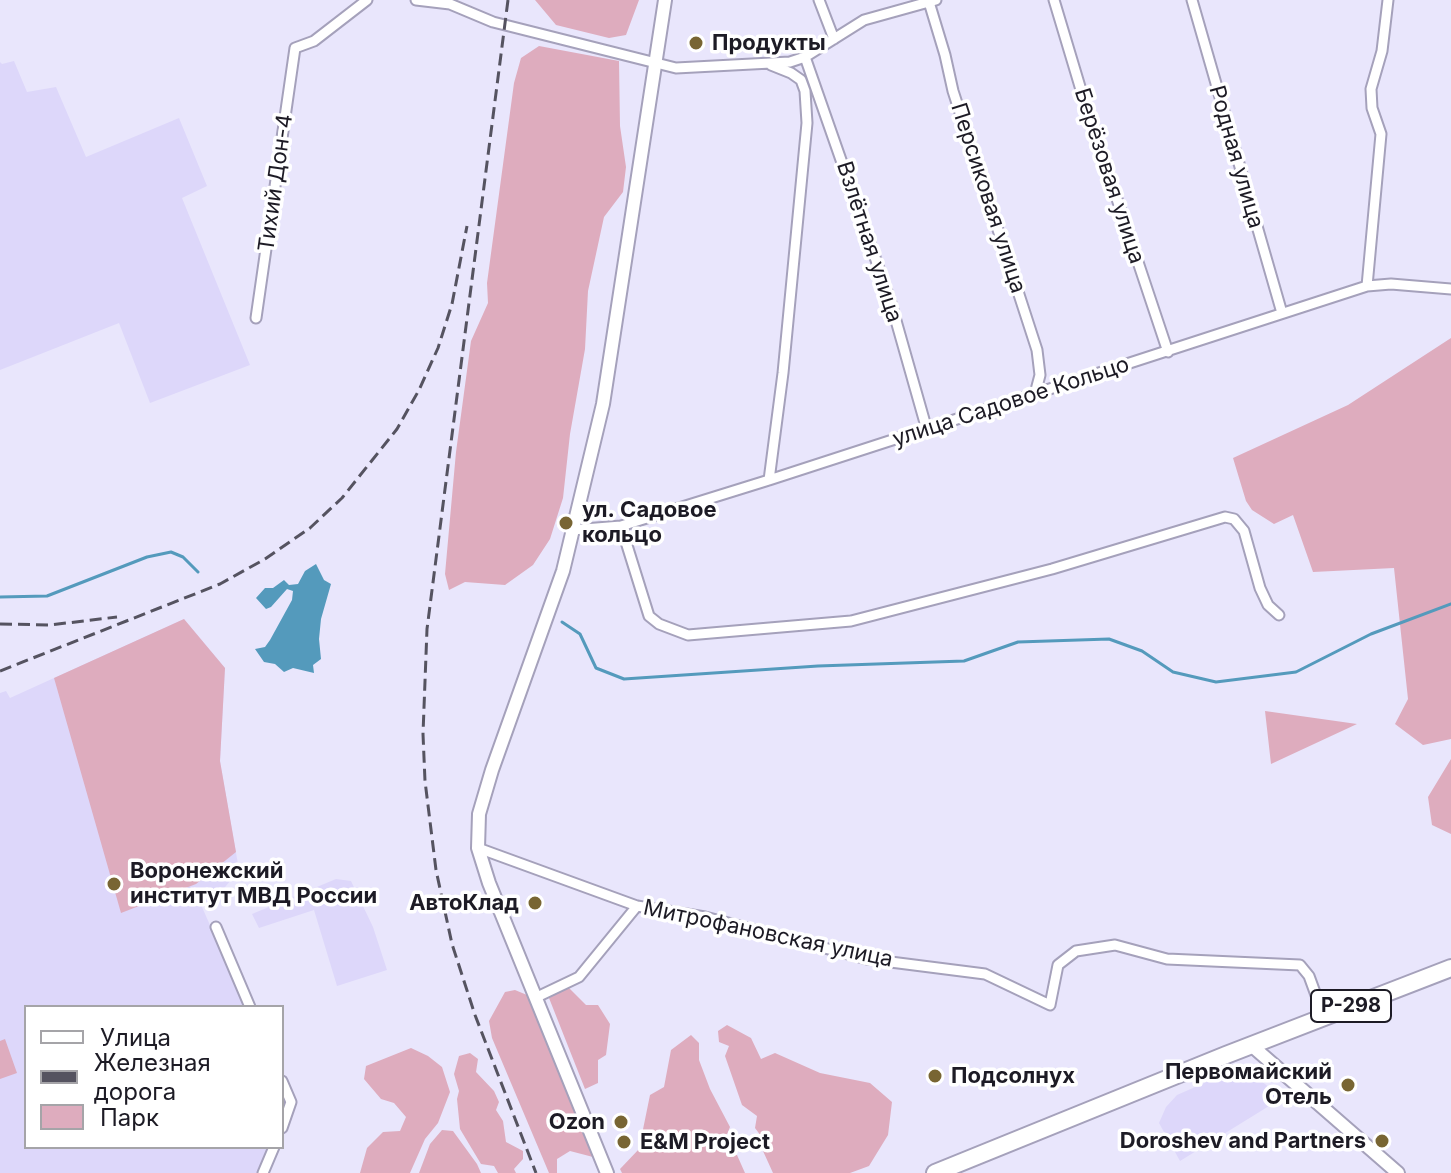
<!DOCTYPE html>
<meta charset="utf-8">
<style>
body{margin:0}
#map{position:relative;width:1451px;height:1173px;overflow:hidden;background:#e9e6fc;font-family:Inter,sans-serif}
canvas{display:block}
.legend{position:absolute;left:24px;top:1005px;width:260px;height:144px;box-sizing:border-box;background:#fff;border:2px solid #a5a4a8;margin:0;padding:10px 14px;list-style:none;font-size:24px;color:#1d1b25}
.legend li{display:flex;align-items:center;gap:16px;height:40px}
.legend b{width:40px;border:2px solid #a5a4a8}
</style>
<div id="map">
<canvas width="1451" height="1173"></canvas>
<ul class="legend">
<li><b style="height:10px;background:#fff"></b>Улица</li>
<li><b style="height:10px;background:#555360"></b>Железная дорога</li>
<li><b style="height:22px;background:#deacbe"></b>Парк</li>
</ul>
</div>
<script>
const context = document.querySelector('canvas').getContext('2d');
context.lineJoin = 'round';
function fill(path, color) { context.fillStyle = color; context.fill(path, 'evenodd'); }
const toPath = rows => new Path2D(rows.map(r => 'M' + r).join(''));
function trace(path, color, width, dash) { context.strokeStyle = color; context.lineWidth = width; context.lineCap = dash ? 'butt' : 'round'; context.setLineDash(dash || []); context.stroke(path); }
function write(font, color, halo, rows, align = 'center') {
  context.font = font + ' Inter,sans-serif'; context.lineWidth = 7; context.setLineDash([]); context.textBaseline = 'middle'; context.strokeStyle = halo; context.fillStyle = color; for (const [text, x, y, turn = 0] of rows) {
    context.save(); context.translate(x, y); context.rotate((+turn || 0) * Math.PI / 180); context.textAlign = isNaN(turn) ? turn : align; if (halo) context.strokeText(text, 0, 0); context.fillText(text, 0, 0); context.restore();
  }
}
const built = toPath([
 [14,61,27,92,56,87,86,157,179,118,207,186,182,198,250,365,150,403,119,323,0,370,0,62,2,64],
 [184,619,225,668,220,761,239,870,217,897,202,907,246,1007,26,1007,26,1147,269,1147,258,1173,0,1173,0,693,6,691,10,698],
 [336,879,351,881,373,927,387,970,337,986,314,910,259,928,252,914],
 [1243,1066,1282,1098,1180,1161,1159,1123,1166,1107,1177,1095]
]);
const green = toPath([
 [535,0,639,0,626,35,609,38,556,25],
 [539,46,619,61,620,126,626,167,623,192,604,217,588,291,585,349,570,434,563,498,550,539,533,565,505,585,465,582,449,590,445,574,456,452,471,341,488,303,487,283,514,83,521,58],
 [1451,338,1451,739,1423,745,1395,724,1408,699,1394,568,1313,572,1293,515,1274,524,1252,510,1246,501,1233,458,1348,405],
 [184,619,225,668,220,761,236,852,196,884,121,913,54,678],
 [1265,711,1357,724,1271,764],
 [1451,759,1451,834,1432,825,1428,797],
 [568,987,586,1005,598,1005,610,1024,606,1055,598,1060,598,1083,585,1089,549,998],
 [515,990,527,995,593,1157,570,1151,557,1159,557,1173,549,1173,492,1038,489,1021,505,992],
 [727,1025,751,1038,761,1059,775,1053,820,1073,870,1083,892,1102,888,1135,869,1166,850,1173,773,1173,763,1151,764,1140,755,1128,757,1116,742,1105,725,1056,729,1046,719,1042,718,1031],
 [691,1035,699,1043,699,1060,710,1089,730,1127,724,1142,723,1152,737,1155,745,1173,622,1173,620,1169,639,1149,650,1095,664,1087,671,1050],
 [5,1039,17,1073,0,1079,0,1041],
 [411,1048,428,1056,442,1067,450,1092,438,1123,425,1139,410,1173,360,1173,367,1148,383,1132,400,1131,406,1117,394,1103,381,1099,364,1079,366,1066],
 [470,1053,478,1059,476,1072,494,1091,499,1102,496,1110,503,1121,506,1142,523,1151,523,1159,514,1169,516,1173,498,1173,494,1166,481,1164,460,1129,457,1099,459,1091,454,1074,459,1056],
 [442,1130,453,1131,477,1164,481,1173,419,1173,430,1144]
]);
const water = toPath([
 [316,564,324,580,331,584,321,619,319,639,321,659,313,665,314,673,293,668,284,672,275,664,264,662,255,649,265,647,270,640,292,600,293,591,287,589,271,607,266,609,256,598,265,588,273,588,284,580,289,585,298,584,305,571]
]);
const stream = toPath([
 [0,597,47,596,147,557,171,552,183,557,198,572],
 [562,622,580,634,596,668,624,679,818,666,964,661,1018,642,1109,639,1142,651,1173,672,1216,682,1296,672,1371,634,1451,604]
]);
const minor = toPath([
 [416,0,450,4,493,22,676,68,790,62,805,57,864,20,936,0],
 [819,0,834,39],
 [1054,0,1084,100,1168,352],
 [1192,0,1282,313],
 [929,2,945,55,953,91,1037,350,1040,375,1035,394],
 [805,57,891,303,927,430],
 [1367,286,1381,134,1372,108,1371,89,1382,51,1388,0],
 [256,318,295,48,314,41,367,0],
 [769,480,783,373,807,123,805,91,801,80,791,73,771,65],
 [621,526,649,616,659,624,688,635,851,621,1052,569,1225,517,1234,519,1244,531,1260,588,1268,605,1279,615],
 [572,530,621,526,769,480,1367,286,1391,284,1451,289],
 [478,848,637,906,705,917,867,959,985,974,1050,1005,1058,965,1076,951,1115,945,1167,959,1300,965,1309,976,1324,1017],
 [216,927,250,1007],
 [537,997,579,977,637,906],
 [282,1081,291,1102,282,1128],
 [263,1173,274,1147]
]);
const tertiary = toPath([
 [1251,1045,1398,1173],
 [607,1173,489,883,478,848,479,814,492,770,563,571,603,404,665,0]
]);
const trunk = toPath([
 [935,1173,1226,1055,1451,968]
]);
const rail = toPath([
 [508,0,427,629,423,734,425,781,436,870,452,944,475,1015,536,1173],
 [0,624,50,625,117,617],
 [0,671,220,584,265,559,310,528,342,498,397,429,419,390,438,348,452,304,467,226]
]);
const markers = [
 [696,43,8,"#786533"],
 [566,523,8,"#786533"],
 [114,884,8,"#786533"],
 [535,903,8,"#786533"],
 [935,1076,8,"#786533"],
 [1348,1085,8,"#786533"],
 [621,1122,8,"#786533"],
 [1382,1141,8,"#786533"],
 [624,1142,8,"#786533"]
];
const shields = [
 [1351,1006,80]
];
const shieldNames = [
 ["Р-298",1351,1006]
];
const poiNames = [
 ["Продукты",712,43],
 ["ул. Садовое",582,510],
 ["кольцо",582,535],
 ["Воронежский",130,871],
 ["институт МВД России",130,896],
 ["АвтоКлад",519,903,"right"],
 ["Первомайский",1332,1072,"right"],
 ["Отель",1332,1097,"right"],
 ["Подсолнух",951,1076],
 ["Ozon",605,1122,"right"],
 ["Doroshev and Partners",1366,1141,"right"],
 ["E&M Project",640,1142]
];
const streetNames = [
 ["Родная улица",1236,157,74],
 ["Берёзовая улица",1109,176,72],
 ["Тихий Дон-4",276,183,-82],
 ["Персиковая улица",988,198,72],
 ["Взлётная улица",869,242,72],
 ["улица Садовое Кольцо",1011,402,-18],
 ["Митрофановская улица",768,934,12]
];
fill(built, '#ddd7fa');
fill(green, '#deacbe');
fill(water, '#549abc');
trace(stream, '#549abc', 3);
trace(minor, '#a5a1bb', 13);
trace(tertiary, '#a5a1bb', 16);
trace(trunk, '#a5a1bb', 20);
trace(minor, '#fff', 9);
trace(tertiary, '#fff', 12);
trace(trunk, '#fff', 16);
trace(rail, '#555360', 3, [12, 6]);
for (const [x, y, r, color] of markers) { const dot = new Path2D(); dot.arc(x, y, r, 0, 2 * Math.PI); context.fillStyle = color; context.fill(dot); trace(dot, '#fff', 3); }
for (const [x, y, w] of shields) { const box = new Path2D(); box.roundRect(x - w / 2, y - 16, w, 32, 6); context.fillStyle = '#fff'; context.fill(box); trace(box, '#1d1b25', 2); }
write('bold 20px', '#1d1b25', null, shieldNames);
write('bold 22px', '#1d1b25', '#fff', poiNames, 'left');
write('22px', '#1d1b25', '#fff', streetNames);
</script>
